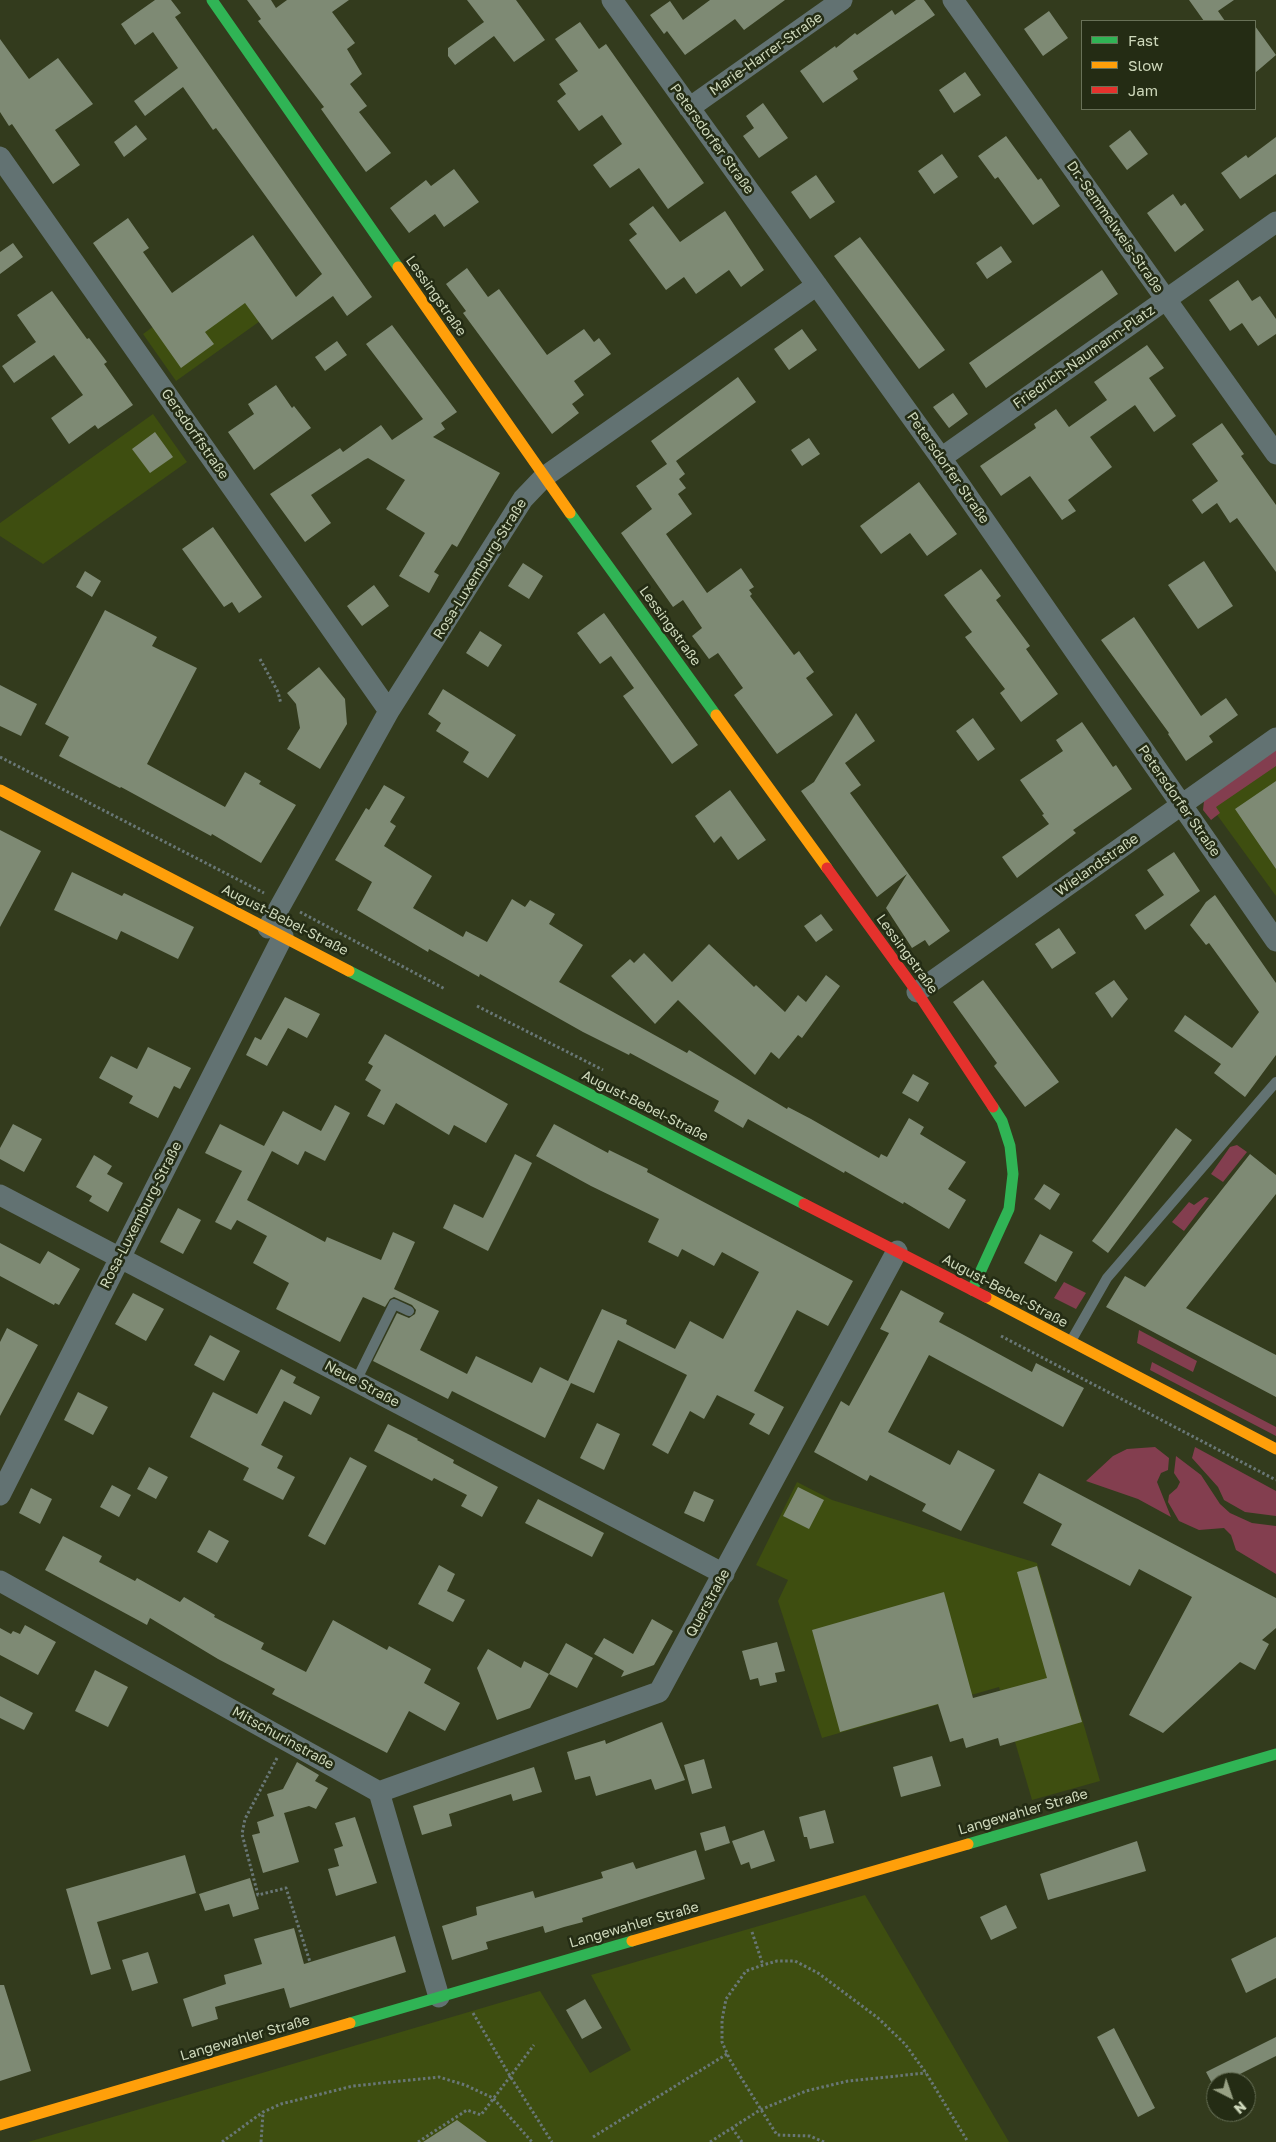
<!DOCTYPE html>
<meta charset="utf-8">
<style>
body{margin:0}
#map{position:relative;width:1276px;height:2142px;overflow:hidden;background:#333b1d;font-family:"Golos Text",sans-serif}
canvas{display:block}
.legend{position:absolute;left:1081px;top:20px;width:175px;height:90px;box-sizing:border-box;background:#242c14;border:1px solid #687157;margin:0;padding:6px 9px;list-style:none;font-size:15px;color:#ced8bb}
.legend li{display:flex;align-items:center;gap:10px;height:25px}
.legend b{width:25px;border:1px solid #687157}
.north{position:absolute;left:1206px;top:2072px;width:50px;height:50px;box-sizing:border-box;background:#242c14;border:1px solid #687157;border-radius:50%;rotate:139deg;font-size:14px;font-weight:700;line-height:20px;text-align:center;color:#ced8bb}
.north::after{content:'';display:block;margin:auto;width:18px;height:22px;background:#98a184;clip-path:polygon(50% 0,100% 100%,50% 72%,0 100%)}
</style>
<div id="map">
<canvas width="1276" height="2142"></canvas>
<ul class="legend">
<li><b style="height:6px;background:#30b455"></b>Fast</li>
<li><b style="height:6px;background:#ff9f0a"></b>Slow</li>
<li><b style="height:6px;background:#e5322d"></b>Jam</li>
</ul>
<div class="north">N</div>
</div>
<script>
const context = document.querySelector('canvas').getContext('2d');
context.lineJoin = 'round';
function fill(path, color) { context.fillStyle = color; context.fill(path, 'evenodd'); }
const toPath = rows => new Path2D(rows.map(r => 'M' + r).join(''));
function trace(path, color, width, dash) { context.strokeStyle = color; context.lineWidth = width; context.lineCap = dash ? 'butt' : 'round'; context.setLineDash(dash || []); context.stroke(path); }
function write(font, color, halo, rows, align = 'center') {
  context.font = font + ' "Golos Text",sans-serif'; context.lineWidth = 5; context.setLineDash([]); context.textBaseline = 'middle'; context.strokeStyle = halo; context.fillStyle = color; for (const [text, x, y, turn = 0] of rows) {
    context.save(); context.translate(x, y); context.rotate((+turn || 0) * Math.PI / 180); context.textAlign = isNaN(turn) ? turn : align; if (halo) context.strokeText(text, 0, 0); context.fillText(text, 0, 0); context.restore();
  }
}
const built = toPath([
 [243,262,277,309,176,381,143,334],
 [153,414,187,462,43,564,0,536,0,523],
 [1276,762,1276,896,1212,808],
 [797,1482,832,1500,1037,1563,1100,1781,1032,1800,999,1687,822,1738,778,1601,788,1580,756,1565],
 [865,1895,1009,2142,28,2142,540,1991,590,2073,631,2050,591,1975]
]);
const green = toPath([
 [1276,746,1276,766,1216,807,1220,813,1211,820,1203,810,1204,801],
 [1237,1145,1247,1152,1223,1182,1211,1174,1230,1147],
 [1205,1197,1209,1198,1184,1231,1172,1222,1189,1202,1194,1205],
 [1064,1282,1086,1293,1076,1309,1054,1298],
 [1139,1330,1197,1361,1193,1372,1137,1343],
 [1152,1362,1276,1427,1276,1436,1150,1370],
 [1155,1447,1169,1458,1168,1470,1161,1473,1157,1482,1171,1517,1138,1499,1086,1481,1113,1456,1127,1449],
 [1195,1447,1276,1491,1276,1516,1245,1512,1224,1500,1218,1487,1192,1458],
 [1176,1456,1201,1475,1220,1504,1230,1513,1252,1523,1276,1526,1276,1574,1236,1550,1231,1535,1224,1528,1199,1530,1179,1521,1168,1502,1169,1495,1177,1488,1180,1482,1174,1473]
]);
const building = toPath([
 [155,0,171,0,181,13,175,17,372,297,347,316,333,296,272,340,245,303,205,332,214,344,181,368,93,243,128,218,149,248,143,252,172,293,253,235,296,297,322,274,225,140,216,128,213,130,183,87,145,116,134,101,178,68,153,32,135,45,121,24],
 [247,0,271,0,276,8,287,0,349,0,332,12,355,43,347,49,362,74,350,84,367,106,359,112,391,153,366,172,321,109,324,107,258,21,261,19],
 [467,0,516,0,545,40,514,62,494,36,455,65,448,56,448,48,484,22],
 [710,0,785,0,744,30,735,19,685,55,667,31,664,34,650,15,670,1,683,20],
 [916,0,924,0,935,15,853,71,858,79,823,103,800,71,835,46,836,48,855,33,857,35,892,10,895,15],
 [1189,0,1234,0,1218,11,1225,21,1204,21],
 [1049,11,1068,38,1043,56,1024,29],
 [580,22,599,49,606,44,704,183,668,209,639,168,610,188,593,165,622,144,602,115,579,131,557,101,566,94,559,84,578,71,555,39],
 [1255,26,1276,55,1255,73],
 [0,39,29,79,58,58,93,104,55,130,80,165,53,184,12,124,9,126,0,112],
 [965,72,981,95,954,113,939,90],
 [763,103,788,138,759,158,743,136,754,128,746,116],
 [136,125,147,139,124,157,114,142],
 [1130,130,1148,154,1127,170,1109,146],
 [1006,136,1038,180,1041,178,1060,206,1033,225,998,177,995,179,978,156],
 [1276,137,1276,174,1240,199,1221,173,1246,155,1248,158],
 [942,154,958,177,934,194,918,171],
 [454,169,479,202,444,227,435,214,409,233,390,208,426,180,431,186],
 [816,175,835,202,810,219,791,192],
 [1173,194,1181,206,1185,203,1204,230,1175,252,1147,213],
 [653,206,680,242,725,211,764,270,741,287,729,270,696,294,684,277,666,290,629,240,637,234,629,224],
 [860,237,945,350,919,369,834,256],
 [13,243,23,257,0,274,0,252],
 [1001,246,1012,262,987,279,976,263],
 [467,268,488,297,499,289,547,355,584,329,594,342,599,338,611,354,574,381,584,395,572,404,579,413,552,434,463,313,466,311,446,284],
 [1102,270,1118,294,986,388,969,363],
 [1238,280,1252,301,1260,296,1276,319,1276,334,1258,346,1242,323,1230,331,1209,300],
 [52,291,87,339,89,338,107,362,104,364,133,405,98,429,95,425,69,444,51,418,83,395,54,355,14,383,2,366,36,342,17,315],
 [392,325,457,412,441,423,445,429,433,437,500,473,457,547,452,544,434,572,439,575,429,593,399,576,425,533,386,509,405,480,368,458,364,460,311,495,331,523,305,542,270,494,340,448,343,452,381,425,392,440,423,419,366,344],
 [802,329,817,350,789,370,774,349],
 [337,341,347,355,325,371,315,357],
 [1147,345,1164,368,1149,378,1176,416,1154,432,1135,405,1090,437,1112,467,1068,500,1076,511,1062,520,1030,476,1001,496,980,466,1036,428,1034,424,1056,409,1069,427,1107,400,1094,382],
 [738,377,756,402,676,461,685,474,679,479,686,488,678,494,692,514,666,534,707,593,741,568,754,587,749,590,752,594,750,596,794,655,799,651,814,672,806,678,833,715,777,754,734,695,743,688,718,653,709,659,692,636,702,628,683,600,673,607,621,533,652,509,636,486,667,464,651,441],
 [276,385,292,408,294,406,311,428,254,470,228,432,254,414,248,404],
 [953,393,968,414,949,428,933,407],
 [1222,423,1244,454,1241,456,1276,505,1276,572,1237,518,1230,523,1217,503,1202,514,1192,500,1218,481,1192,444],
 [155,432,173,457,150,473,132,449],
 [809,438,820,454,802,466,791,450],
 [919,482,957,534,927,556,910,533,881,554,860,526],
 [213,527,262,597,239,613,232,602,224,607,182,549],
 [1204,561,1233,606,1198,629,1168,585],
 [523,563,543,576,529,599,508,586],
 [981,569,1001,596,996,600,1030,646,1026,649,1058,694,1021,722,1000,693,1005,689,965,637,972,632,944,595],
 [85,571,101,581,92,597,76,587],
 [374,585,389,606,362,626,347,606],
 [105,610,157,637,152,646,197,668,147,764,225,807,245,772,261,781,259,784,296,805,261,863,212,834,211,836,121,787,120,788,59,756,69,737,45,724],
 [604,613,698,745,672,764,623,696,634,688,611,656,600,664,577,633],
 [1134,617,1201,716,1226,698,1238,715,1209,736,1213,742,1186,761,1168,734,1169,733,1101,640],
 [480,631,502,645,488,667,466,653],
 [319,667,345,699,347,724,320,769,287,749,300,728,296,704,287,693],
 [0,685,37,704,21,736,0,726],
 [443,689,516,735,488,778,463,762,469,752,436,731,441,723,428,714],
 [856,713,875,741,845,763,861,785,850,793,950,931,929,946,925,940,912,948,886,908,907,874,877,897,801,791,814,782],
 [973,718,995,749,978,761,956,731],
 [1082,722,1113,767,1116,765,1132,789,1073,830,1076,833,1017,878,1002,857,1049,824,1042,815,1044,814,1020,780,1063,751,1056,740],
 [1276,781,1276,869,1235,809],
 [384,785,405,797,390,822,396,826,384,846,432,876,413,908,463,937,466,931,487,942,512,899,525,907,530,900,555,914,549,924,583,945,559,982,687,1053,689,1050,787,1109,788,1107,811,1119,879,1158,881,1154,887,1157,909,1118,924,1127,920,1134,966,1162,948,1189,966,1200,949,1229,904,1202,903,1204,845,1171,844,1173,748,1119,743,1128,714,1111,719,1101,630,1053,629,1055,583,1032,480,974,479,977,429,949,428,952,357,910,372,882,335,860,366,808,369,810],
 [730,790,766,840,738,860,721,836,714,843,695,816],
 [0,830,41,851,0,927],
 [1174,852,1200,891,1145,930,1135,915,1164,895,1147,870],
 [72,872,122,896,124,893,194,927,178,959,121,931,117,940,54,910],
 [1215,895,1276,983,1276,1055,1245,1097,1214,1073,1221,1064,1174,1031,1185,1015,1232,1048,1259,1012,1209,943,1206,945,1190,925,1206,902],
 [821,914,833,930,816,942,804,926],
 [1059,928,1076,953,1052,969,1035,944],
 [709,944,754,987,756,985,785,1012,798,995,806,1002,826,975,840,986,802,1038,798,1035,779,1059,771,1052,755,1075,678,1000,655,1024,611,976,630,959,634,963,644,953,672,982],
 [983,980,1059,1082,1025,1107,994,1066,997,1063,953,1002],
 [1114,980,1128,999,1112,1018,1095,993],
 [285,997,320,1014,307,1038,288,1028,267,1066,246,1055,255,1037,261,1040],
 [385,1034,508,1104,486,1143,454,1125,449,1135,396,1103,384,1125,367,1116,381,1090,365,1080,373,1066,368,1063],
 [148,1047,191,1068,180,1089,174,1086,158,1118,129,1103,133,1096,99,1078,111,1056,137,1069],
 [913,1074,929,1083,918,1102,902,1093],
 [335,1105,350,1113,325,1161,305,1151,298,1165,272,1151,247,1200,325,1242,327,1237,381,1260,393,1232,415,1242,394,1289,439,1311,420,1350,467,1374,476,1356,532,1383,540,1367,568,1381,602,1309,627,1320,626,1324,675,1349,690,1321,723,1339,759,1272,722,1252,714,1266,682,1249,678,1257,648,1242,659,1219,591,1186,536,1156,554,1124,608,1153,609,1150,648,1169,647,1172,853,1281,828,1326,797,1310,754,1391,784,1407,769,1435,749,1424,755,1414,717,1395,704,1419,690,1411,668,1454,652,1445,687,1375,618,1340,594,1393,571,1383,545,1438,452,1391,448,1399,373,1361,397,1313,409,1318,415,1314,416,1310,412,1305,394,1297,390,1299,385,1307,363,1297,340,1342,276,1309,289,1283,253,1263,267,1236,237,1220,231,1230,215,1222,242,1171,205,1153,220,1124,264,1146,283,1111,321,1131],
 [13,1124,42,1139,24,1172,0,1159,0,1148],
 [1176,1128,1192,1140,1108,1253,1092,1241],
 [515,1154,532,1163,488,1251,443,1228,454,1204,483,1218],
 [1250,1154,1276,1175,1276,1194,1186,1308,1276,1355,1276,1397,1106,1307,1125,1276,1145,1287],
 [94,1155,112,1166,107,1174,123,1183,108,1212,89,1201,92,1196,76,1187],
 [1044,1184,1060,1194,1050,1210,1034,1199],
 [178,1208,201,1220,183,1254,160,1242],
 [1040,1234,1073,1252,1056,1282,1024,1263],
 [0,1243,40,1264,48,1251,80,1269,59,1305,55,1303,54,1305,0,1276],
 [901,1290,944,1313,939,1322,962,1334,1032,1372,1036,1363,1084,1388,1063,1427,929,1355,888,1432,950,1465,958,1450,995,1470,961,1531,922,1511,926,1504,870,1475,867,1481,814,1452,841,1401,849,1406,889,1333,880,1329],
 [133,1293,164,1309,146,1341,115,1324],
 [7,1328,38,1345,0,1416,0,1342],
 [210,1335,240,1351,224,1381,194,1365],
 [281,1369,296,1377,293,1383,320,1397,311,1415,284,1401,261,1445,283,1456,277,1468,295,1477,283,1500,243,1480,249,1468,190,1437,213,1392,257,1414],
 [78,1392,108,1407,93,1435,64,1420],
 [597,1423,620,1434,604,1470,580,1458],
 [388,1424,418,1439,417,1440,454,1460,453,1463,498,1487,482,1517,461,1506,467,1495,434,1478,432,1481,374,1451],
 [350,1457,367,1466,325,1545,308,1536],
 [149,1467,168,1477,156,1499,137,1489],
 [1039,1473,1276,1598,1276,1628,1262,1640,1269,1644,1255,1670,1240,1662,1163,1733,1129,1715,1192,1597,1139,1569,1130,1586,1051,1545,1062,1524,1023,1503],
 [112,1485,131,1495,119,1517,100,1507],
 [798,1487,824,1500,809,1529,783,1516],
 [31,1488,52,1499,40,1524,19,1513],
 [694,1491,714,1500,704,1522,684,1513],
 [538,1499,604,1533,592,1557,525,1523],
 [209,1530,229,1541,217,1563,197,1552],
 [63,1536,102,1556,99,1562,135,1581,137,1578,180,1602,184,1597,215,1615,214,1617,264,1643,261,1649,306,1672,333,1620,387,1650,389,1646,431,1669,424,1683,460,1703,445,1731,409,1711,387,1753,272,1694,275,1689,218,1659,150,1618,147,1625,45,1570],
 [439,1565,455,1574,447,1591,465,1600,453,1622,418,1604],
 [1037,1566,1082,1722,1000,1746,998,1738,966,1748,963,1738,950,1742,938,1704,840,1732,812,1630,944,1592,973,1698,1047,1678,1017,1572],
 [652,1619,673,1631,654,1665,621,1677,624,1671,594,1654,604,1638,633,1654],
 [25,1625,56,1642,38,1675,0,1655,0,1628,11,1634,13,1631,20,1634],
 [777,1642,785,1671,775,1673,777,1682,760,1686,758,1678,750,1680,742,1651],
 [566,1643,593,1658,577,1688,549,1674],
 [488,1649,521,1668,524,1661,549,1674,530,1708,497,1720,477,1668],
 [95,1670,128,1687,108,1727,75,1711],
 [0,1696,33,1713,24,1730,0,1718],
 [662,1722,685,1780,655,1790,651,1779,596,1796,590,1776,575,1780,567,1752,605,1740,606,1744],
 [932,1756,941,1786,901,1797,893,1767],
 [704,1759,712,1788,692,1794,684,1765],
 [297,1762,319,1775,315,1781,328,1788,316,1809,309,1806,284,1813,299,1862,263,1873,252,1835,260,1833,257,1822,274,1816,267,1794,283,1789],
 [534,1767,542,1792,513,1801,511,1794,449,1814,452,1826,422,1835,413,1806],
 [825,1810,834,1843,810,1849,807,1837,804,1837,799,1817],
 [355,1817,377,1883,336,1896,328,1869,339,1866,334,1849,343,1846,335,1823],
 [725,1826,730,1843,705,1851,700,1833],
 [764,1830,775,1861,751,1869,749,1862,741,1865,732,1841],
 [1137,1841,1146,1871,1048,1900,1040,1874],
 [696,1850,705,1879,582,1918,583,1922,564,1927,545,1933,543,1926,486,1942,488,1949,452,1960,442,1926,477,1915,476,1907,533,1891,535,1898,603,1878,601,1872,633,1862,636,1869],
 [185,1855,196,1893,97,1922,111,1969,91,1975,66,1889],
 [250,1878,259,1909,233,1917,229,1904,205,1911,199,1894],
 [1006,1905,1017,1928,991,1940,980,1917],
 [294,1928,304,1964,395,1936,406,1972,290,2008,284,1988,215,2007,218,2019,192,2027,183,1999,226,1984,224,1975,262,1964,254,1939],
 [1276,1937,1276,1978,1246,1993,1231,1959],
 [148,1952,158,1983,132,1991,122,1960],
 [0,1985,4,1985,31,2071,0,2081],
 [585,1999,602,2028,582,2039,566,2010],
 [1114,2028,1155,2108,1138,2117,1097,2037],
 [1276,2037,1276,2056,1224,2082,1216,2082,1214,2087,1206,2072],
 [457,2120,487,2142,423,2142]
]);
const path = toPath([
 [260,659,278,692,281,704],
 [0,757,264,893],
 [300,912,445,989],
 [477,1006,603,1070],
 [1001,1336,1276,1480],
 [277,1758,245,1819,242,1834,258,1895,286,1888,310,1962],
 [752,1932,763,1965],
 [473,2013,510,2076,552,2142],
 [732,2128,742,2142],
 [593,2137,727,2054],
 [222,2142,263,2112,281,2104,353,2086,439,2077,465,2085,493,2098,532,2142],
 [261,2142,263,2113],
 [418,2142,467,2110,481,2115,534,2045],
 [710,2142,760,2110,806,2091,848,2081,926,2073],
 [824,2142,810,2136,777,2135,730,2060,722,2042,722,2020,726,1999,746,1971,763,1965,777,1961,795,1961,818,1973,878,2018,905,2044,926,2073,968,2142]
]);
const lane = toPath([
 [1071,1341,1107,1278,1276,1082],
 [356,1381,394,1304,409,1311]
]);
const street = toPath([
 [612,0,941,458,1276,941],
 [953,0,1276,454],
 [689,108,842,0],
 [0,157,389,711],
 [941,458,1276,222],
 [268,928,389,711,523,499,544,477,817,285],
 [917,992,1276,738],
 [0,1195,724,1574],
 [0,1495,283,936],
 [0,1581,379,1792,439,1997],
 [379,1792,659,1692,897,1251]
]);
const fast = toPath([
 [212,0,398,267],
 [570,513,716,715],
 [349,971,804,1204],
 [972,1290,1009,1209,1013,1174,1010,1146,1002,1121,993,1107],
 [968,1844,1276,1754],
 [350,2023,632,1941]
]);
const slow = toPath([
 [398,267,570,513],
 [716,715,827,868],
 [0,790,349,971],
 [986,1297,1276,1449],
 [632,1941,968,1844],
 [0,2125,350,2023]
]);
const jam = toPath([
 [827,868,917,992,993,1107],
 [804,1204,986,1297]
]);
const streetNames = [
 ["Marie-Harrer-Straße",766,54,-35],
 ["Petersdorfer Straße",712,139,54],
 ["Dr.-Semmelweis-Straße",1115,227,55],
 ["Lessingstraße",436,296,55],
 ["Friedrich-Naumann-Platz",1084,357,-35],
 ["Gersdorffstraße",195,434,55],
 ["Petersdorfer Straße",948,468,55],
 ["Rosa-Luxemburg-Straße",480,569,-58],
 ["Lessingstraße",670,626,54],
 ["Petersdorfer Straße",1179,801,55],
 ["Wielandstraße",1097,865,-35],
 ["August-Bebel-Straße",285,920,27],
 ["Lessingstraße",907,954,54],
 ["August-Bebel-Straße",645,1106,27],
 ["Rosa-Luxemburg-Straße",141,1215,-63],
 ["August-Bebel-Straße",1005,1291,28],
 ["Neue Straße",362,1384,28],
 ["Querstraße",708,1603,-61],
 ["Mitschurinstraße",283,1738,29],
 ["Langewahler Straße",1023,1812,-16],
 ["Langewahler Straße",634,1925,-16],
 ["Langewahler Straße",245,2038,-16]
];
fill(built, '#3e4e10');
fill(green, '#833e4f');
fill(building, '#7e8a74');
trace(path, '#697776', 3, [2.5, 2.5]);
trace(lane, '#627272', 10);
trace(street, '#627272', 21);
trace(fast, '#30b455', 11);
trace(slow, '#ff9f0a', 11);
trace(jam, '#e5322d', 11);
write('14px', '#ced8bb', '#242c14', streetNames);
</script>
